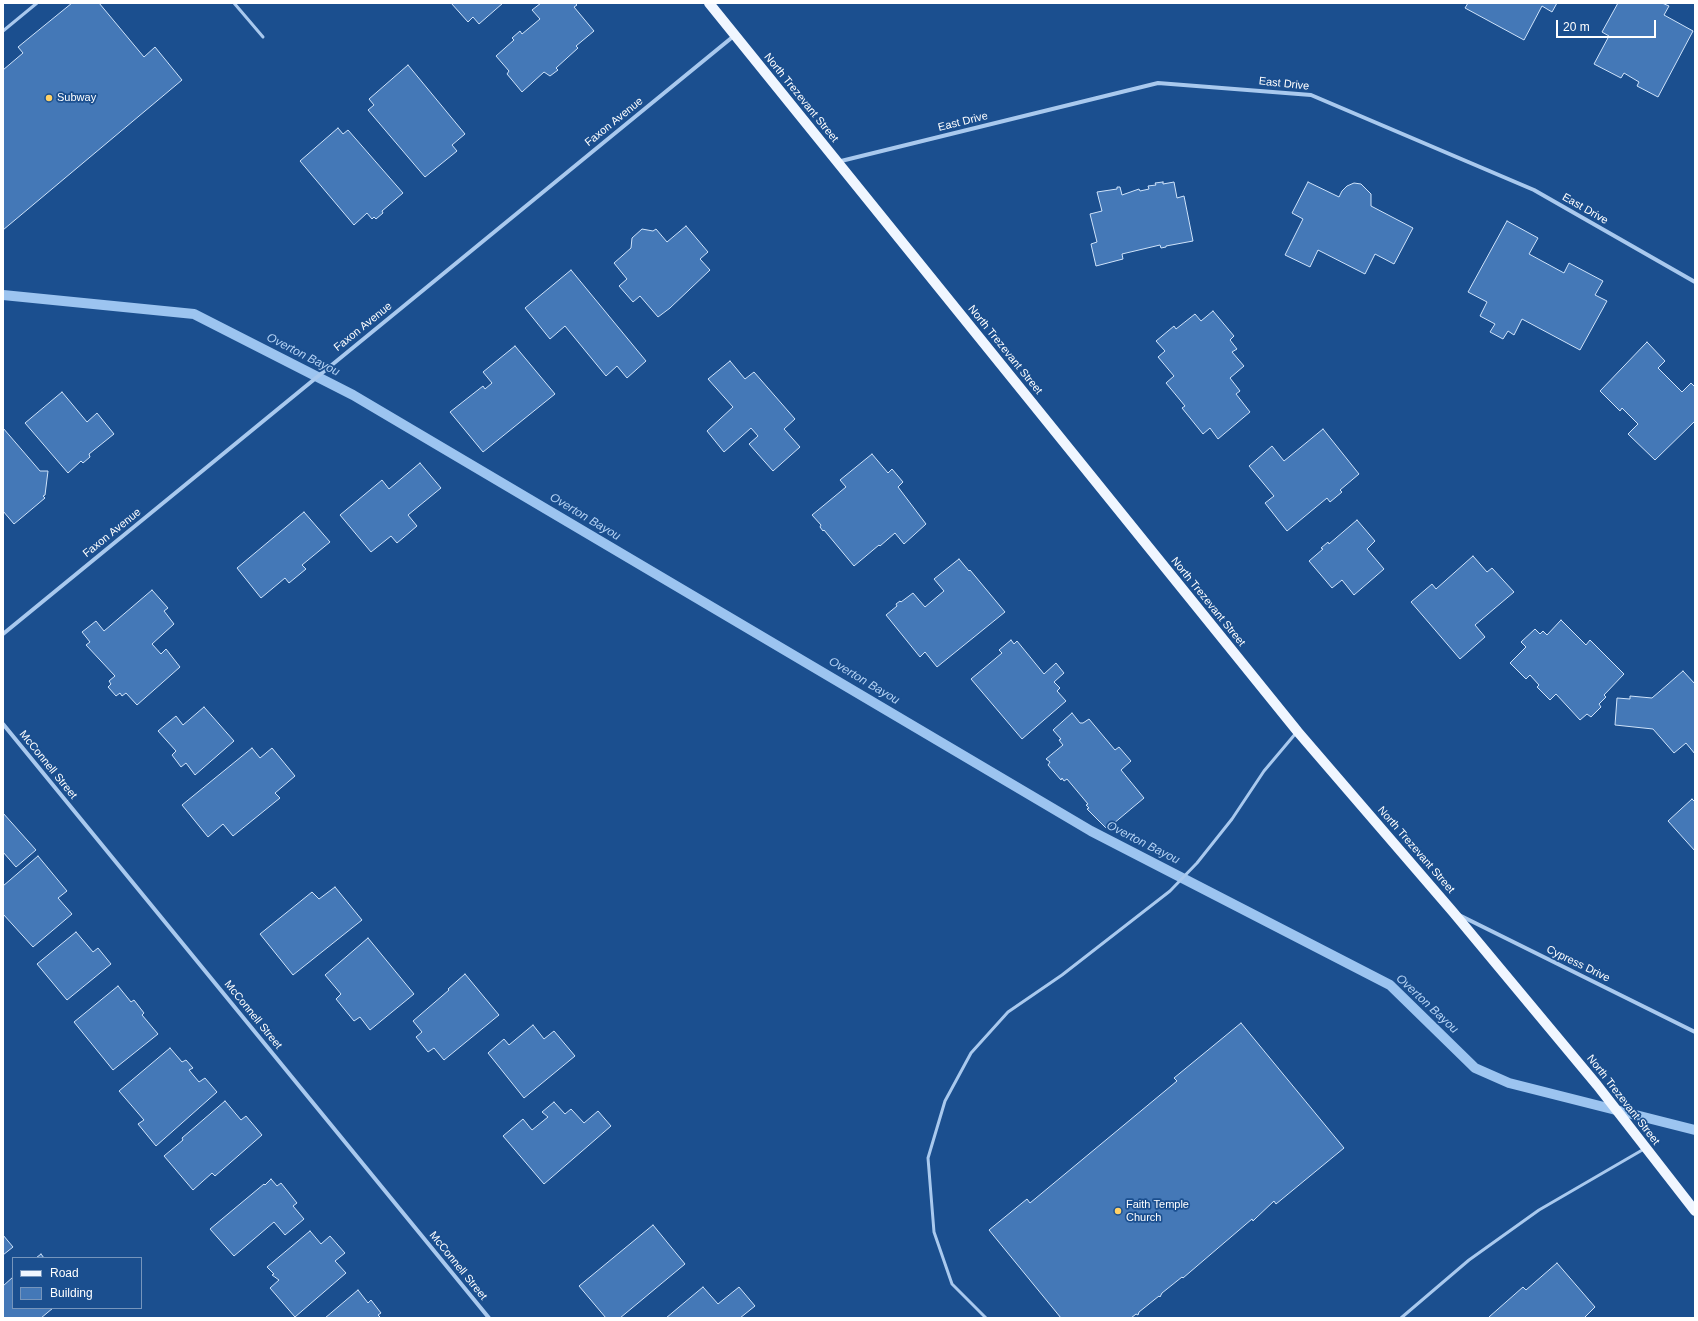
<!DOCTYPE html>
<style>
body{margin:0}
#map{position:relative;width:1698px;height:1321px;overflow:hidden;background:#1b4f8f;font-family:Helvetica,sans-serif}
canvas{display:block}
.frame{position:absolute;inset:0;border:4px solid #fff;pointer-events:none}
.legend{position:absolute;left:12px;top:1257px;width:130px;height:52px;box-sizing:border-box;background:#1b4f8f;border:1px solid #7695bc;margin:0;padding:5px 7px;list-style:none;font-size:12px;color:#fff}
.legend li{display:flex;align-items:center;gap:8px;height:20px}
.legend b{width:20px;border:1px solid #7695bc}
.scale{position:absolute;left:1556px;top:20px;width:100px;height:18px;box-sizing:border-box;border:2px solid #fff;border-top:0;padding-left:5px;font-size:12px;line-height:14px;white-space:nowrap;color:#fff;-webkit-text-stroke:3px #1b4f8f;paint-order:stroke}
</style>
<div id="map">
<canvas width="1698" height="1321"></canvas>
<div class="frame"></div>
<ul class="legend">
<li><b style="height:5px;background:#f0f6ff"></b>Road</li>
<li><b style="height:11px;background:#4478b7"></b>Building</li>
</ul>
<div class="scale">20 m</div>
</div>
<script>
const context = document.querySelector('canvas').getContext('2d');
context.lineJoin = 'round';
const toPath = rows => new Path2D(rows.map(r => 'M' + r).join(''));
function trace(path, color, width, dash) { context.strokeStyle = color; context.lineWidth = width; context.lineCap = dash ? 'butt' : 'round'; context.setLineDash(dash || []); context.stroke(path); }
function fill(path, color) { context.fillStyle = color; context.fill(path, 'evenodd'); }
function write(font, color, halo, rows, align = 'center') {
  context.font = font + ' Helvetica,sans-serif'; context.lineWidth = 3.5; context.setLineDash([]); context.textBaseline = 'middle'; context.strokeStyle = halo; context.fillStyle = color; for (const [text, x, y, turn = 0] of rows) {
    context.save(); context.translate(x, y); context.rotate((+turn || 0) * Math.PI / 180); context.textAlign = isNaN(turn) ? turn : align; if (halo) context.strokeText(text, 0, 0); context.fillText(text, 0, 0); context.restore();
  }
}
const stream = toPath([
 [3,295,194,314,353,395,1091,831,1390,985,1475,1068,1509,1083,1695,1130]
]);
const building = toPath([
 [72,3,99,3,144,57,155,47,182,80,3,230,3,70,23,53,18,47,72,3],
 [451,3,503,3,479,24,473,17,468,22,451,3],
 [541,3,575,3,577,5,574,7,594,31,576,46,578,48,556,68,558,70,550,76,544,72,522,92,507,74,509,71,496,56,514,40,512,38,520,31,522,34,540,19,532,10,541,3],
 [1468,3,1557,3,1552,12,1542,6,1524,40,1465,8,1468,3],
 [1618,3,1662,3,1669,6,1664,15,1693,31,1658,97,1637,86,1639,82,1624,73,1621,78,1594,64,1609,36,1602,32,1618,3],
 [408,65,465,134,452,145,457,151,425,177,368,110,374,105,369,99,408,65],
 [338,128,343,134,348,130,403,193,382,211,383,213,376,219,374,217,372,219,367,213,354,225,300,161,338,128],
 [1163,182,1163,184,1174,182,1177,198,1184,196,1193,241,1166,246,1166,247,1161,248,1160,245,1122,254,1123,259,1096,266,1091,244,1097,242,1090,214,1102,211,1097,192,1117,189,1117,187,1120,187,1122,195,1139,189,1140,191,1149,189,1148,186,1156,185,1155,183,1163,182],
 [1308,182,1339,197,1342,191,1347,186,1354,183,1361,184,1371,194,1371,206,1413,228,1394,264,1375,254,1365,274,1318,250,1310,267,1285,255,1303,219,1292,213,1308,182],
 [1507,221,1538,238,1529,254,1564,273,1569,263,1603,281,1595,295,1607,301,1580,350,1522,319,1514,335,1508,331,1503,339,1490,332,1495,324,1480,316,1487,302,1468,292,1507,221],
 [686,226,708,252,700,259,710,270,670,308,658,317,640,296,633,302,619,286,627,279,614,263,631,248,632,238,642,229,653,231,656,229,667,242,686,226],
 [571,270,646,361,627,378,617,366,606,376,565,326,550,339,525,308,571,270],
 [1213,311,1234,336,1230,340,1237,349,1232,352,1244,366,1230,378,1240,391,1236,394,1250,412,1218,439,1210,428,1203,434,1182,408,1185,406,1166,383,1174,376,1158,357,1165,351,1156,341,1174,326,1176,329,1195,314,1201,321,1213,311],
 [1647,342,1665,361,1658,368,1682,392,1691,383,1695,387,1695,421,1655,460,1628,434,1638,424,1622,408,1620,411,1600,391,1647,342],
 [515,346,555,394,483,452,450,412,483,386,485,389,492,383,483,372,515,346],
 [730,361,745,379,754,372,795,419,784,429,800,447,773,471,749,444,758,436,751,428,724,452,707,431,733,407,708,379,730,361],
 [62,392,87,422,97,413,114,434,89,454,90,457,83,463,81,461,68,473,25,423,62,392],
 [3,428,40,471,48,471,45,495,43,496,45,498,14,524,3,511,3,428],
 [1323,429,1359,474,1340,490,1342,492,1330,502,1327,498,1287,531,1265,503,1274,496,1249,466,1272,446,1284,461,1323,429],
 [872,454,888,473,892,469,903,482,898,487,926,524,904,544,895,533,880,546,879,545,854,566,824,530,823,531,820,527,821,525,812,515,846,487,840,480,872,454],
 [420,463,441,488,408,515,417,526,397,543,391,536,371,552,340,515,382,480,389,489,420,463],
 [304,512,330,542,302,565,306,569,289,583,285,578,261,598,237,568,304,512],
 [1357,520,1375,541,1367,549,1384,569,1354,595,1342,580,1332,588,1309,561,1323,549,1321,548,1328,542,1329,544,1357,520],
 [1473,556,1487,572,1492,568,1514,592,1475,625,1485,637,1460,659,1411,602,1432,584,1436,589,1473,556],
 [959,559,969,571,970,570,1005,612,937,667,925,652,920,657,886,615,897,606,896,604,900,601,901,602,913,593,925,607,944,591,934,579,959,559],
 [152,590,168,608,164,611,174,624,152,644,161,654,166,649,180,667,137,705,126,693,122,696,120,693,116,696,108,687,111,684,109,681,115,676,86,645,90,642,82,632,96,621,104,631,152,590],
 [1561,620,1586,645,1590,640,1624,674,1604,695,1606,697,1599,704,1601,707,1591,717,1587,714,1580,720,1556,694,1550,700,1537,687,1539,685,1530,675,1526,679,1510,663,1526,647,1521,642,1535,629,1540,634,1543,631,1547,635,1561,620],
 [1011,640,1014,644,1017,641,1044,674,1056,663,1064,673,1054,682,1060,688,1057,691,1066,701,1022,739,971,679,1002,653,999,650,1011,640],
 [1683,671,1695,684,1695,754,1686,743,1674,753,1653,729,1615,725,1617,698,1630,699,1630,696,1652,698,1683,671],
 [204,707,234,741,195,775,186,763,181,767,172,755,176,751,158,731,176,716,183,725,204,707],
 [1072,713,1080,723,1083,723,1089,719,1115,750,1119,747,1131,761,1121,770,1144,798,1107,829,1087,809,1089,808,1086,805,1088,804,1067,779,1064,781,1062,778,1061,780,1048,765,1050,762,1046,759,1063,745,1059,740,1061,739,1053,730,1072,713],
 [252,748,260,758,272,748,295,776,275,793,280,798,233,836,223,824,208,837,182,805,252,748],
 [1692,799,1695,802,1695,851,1668,821,1692,799],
 [3,813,36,850,16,867,3,852,3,813],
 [38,856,67,891,58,898,72,914,33,947,3,914,3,886,38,856],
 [335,887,362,920,293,975,260,934,312,892,319,899,335,887],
 [76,932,93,952,98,948,111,964,67,1000,37,964,76,932],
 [368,938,414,994,370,1030,360,1017,354,1021,336,999,341,994,325,975,368,938],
 [465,974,499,1015,444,1060,434,1048,428,1052,416,1037,422,1032,413,1021,449,990,448,989,465,974],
 [118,986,131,1002,134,1000,144,1013,142,1015,158,1034,113,1070,74,1022,118,986],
 [1241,1023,1344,1148,1276,1204,1274,1201,1256,1218,1253,1221,1252,1219,1183,1278,1182,1277,1162,1293,1160,1297,1159,1296,1139,1312,1138,1315,1136,1314,1131,1318,1061,1318,989,1230,1027,1199,1030,1203,1177,1081,1174,1078,1241,1023],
 [533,1025,544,1039,554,1031,575,1056,524,1098,488,1053,504,1039,509,1045,533,1025],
 [170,1048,182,1062,186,1060,193,1068,189,1070,199,1082,205,1078,217,1092,156,1146,138,1124,144,1120,119,1091,170,1048],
 [225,1101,241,1120,246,1116,262,1135,215,1176,212,1173,193,1190,164,1156,183,1140,182,1138,225,1101],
 [554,1102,565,1114,571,1109,584,1123,598,1111,611,1126,544,1184,503,1136,523,1119,532,1130,548,1117,542,1112,554,1102],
 [271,1179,277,1186,281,1183,297,1203,293,1206,304,1219,285,1235,274,1222,234,1256,210,1229,264,1184,265,1185,271,1179],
 [653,1225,685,1264,620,1318,606,1318,579,1286,653,1225],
 [310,1231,321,1244,330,1236,345,1253,335,1261,346,1273,295,1317,270,1288,279,1280,272,1275,274,1274,267,1267,310,1231],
 [3,1235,13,1247,3,1255,3,1235],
 [41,1254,44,1258,36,1258,41,1254],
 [1557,1263,1595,1307,1584,1318,1490,1318,1489,1317,1523,1287,1526,1290,1557,1263],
 [13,1277,13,1308,53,1308,41,1318,3,1318,3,1286,13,1277],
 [703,1287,718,1304,739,1287,755,1306,740,1318,666,1318,703,1287],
 [358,1290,368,1303,371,1300,381,1313,378,1315,381,1318,325,1318,358,1290]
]);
const lane = toPath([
 [234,3,263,37],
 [3,31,37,3],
 [986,1318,952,1284,934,1232,928,1158,945,1101,971,1053,1008,1012,1062,975,1170,891,1197,863,1232,819,1264,771,1296,733],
 [1401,1318,1469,1260,1539,1210,1644,1149]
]);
const street = toPath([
 [837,162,1158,83,1311,95,1534,190,1695,282],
 [3,634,735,35],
 [3,724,489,1318],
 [1459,915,1695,1032]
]);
const primary = toPath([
 [709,3,1298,732,1453,912,1597,1085,1695,1211]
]);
const markers = [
 [49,98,4,"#ffd166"],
 [1118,1211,4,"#ffd166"]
];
const streetNames = [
 ["East Drive",1284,84,6],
 ["North Trezevant Street",801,98,51],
 ["Faxon Avenue",614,122,-39],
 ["East Drive",963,122,-14],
 ["East Drive",1585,209,30],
 ["Faxon Avenue",363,327,-39],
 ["North Trezevant Street",1005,350,51],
 ["Faxon Avenue",112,533,-39],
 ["North Trezevant Street",1208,602,51],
 ["McConnell Street",48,765,51],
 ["North Trezevant Street",1416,850,49],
 ["Cypress Drive",1578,964,26],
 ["McConnell Street",253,1015,51],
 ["North Trezevant Street",1623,1100,52],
 ["McConnell Street",458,1266,51]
];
const poiNames = [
 ["Subway",57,98],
 ["Faith Temple",1126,1205],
 ["Church",1126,1218]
];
const waterNames = [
 ["Overton Bayou",303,355,27],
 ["Overton Bayou",585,517,31],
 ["Overton Bayou",864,681,31],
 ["Overton Bayou",1143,843,27],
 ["Overton Bayou",1427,1004,43]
];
trace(stream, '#9cc4f0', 10);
fill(building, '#4478b7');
trace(building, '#cfe3fa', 1);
trace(lane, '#a9c9ee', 3);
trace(street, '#a9c9ee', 4);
trace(primary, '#f0f6ff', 10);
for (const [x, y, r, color] of markers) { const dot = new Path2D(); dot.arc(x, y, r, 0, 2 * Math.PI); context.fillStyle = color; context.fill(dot); trace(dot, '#1b4f8f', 1.5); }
write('11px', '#fff', '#1b4f8f', streetNames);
write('11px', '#fff', '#1b4f8f', poiNames, 'left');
write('italic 12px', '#b5d3f5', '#1b4f8f', waterNames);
</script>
